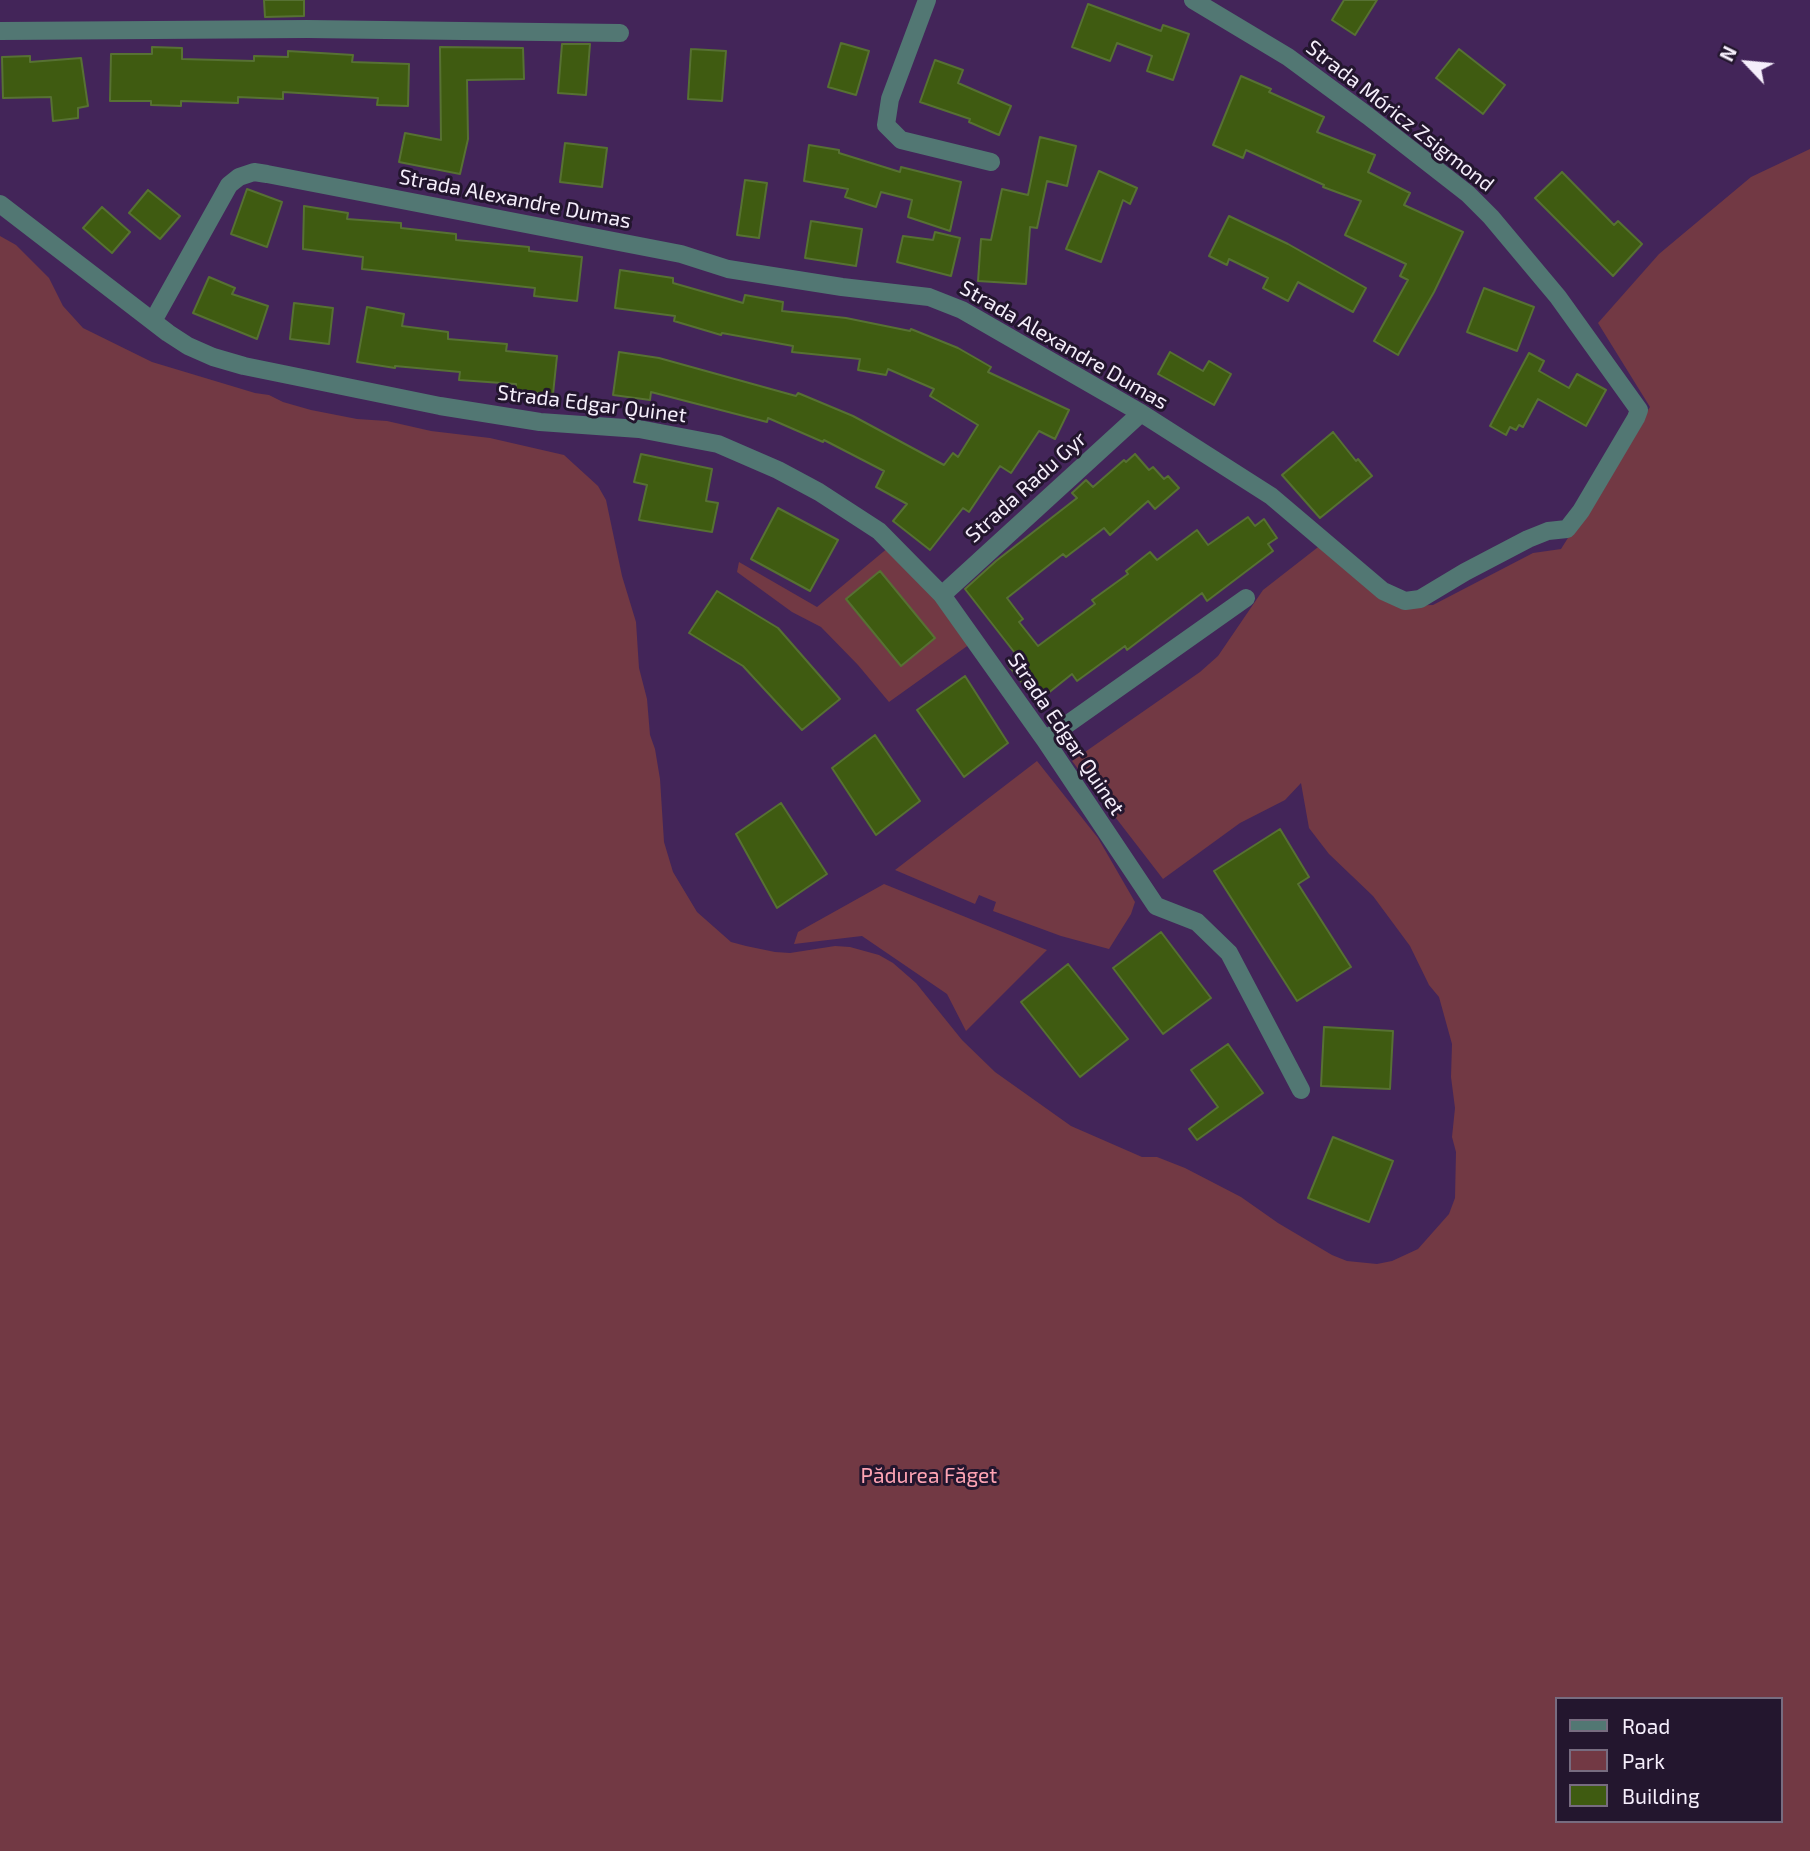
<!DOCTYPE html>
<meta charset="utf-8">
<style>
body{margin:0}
#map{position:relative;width:1810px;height:1851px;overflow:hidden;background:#432559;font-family:"Exo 2",sans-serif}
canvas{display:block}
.legend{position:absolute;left:1555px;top:1697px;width:228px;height:126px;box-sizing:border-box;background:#23162e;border:2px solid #776c80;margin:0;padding:9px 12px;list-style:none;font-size:21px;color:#f5eefb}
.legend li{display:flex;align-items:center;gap:14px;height:35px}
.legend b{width:35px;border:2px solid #776c80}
.north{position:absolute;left:1712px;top:28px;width:70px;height:70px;-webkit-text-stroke:5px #23162e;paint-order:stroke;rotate:296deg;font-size:19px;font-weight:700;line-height:28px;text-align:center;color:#f5eefb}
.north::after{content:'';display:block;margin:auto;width:24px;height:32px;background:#f5eefb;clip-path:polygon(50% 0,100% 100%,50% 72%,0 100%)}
</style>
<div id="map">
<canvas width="1810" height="1851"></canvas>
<ul class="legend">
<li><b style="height:9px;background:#527773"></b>Road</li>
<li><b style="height:19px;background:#723944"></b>Park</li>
<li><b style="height:19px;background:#3f5b11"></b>Building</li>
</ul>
<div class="north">N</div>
</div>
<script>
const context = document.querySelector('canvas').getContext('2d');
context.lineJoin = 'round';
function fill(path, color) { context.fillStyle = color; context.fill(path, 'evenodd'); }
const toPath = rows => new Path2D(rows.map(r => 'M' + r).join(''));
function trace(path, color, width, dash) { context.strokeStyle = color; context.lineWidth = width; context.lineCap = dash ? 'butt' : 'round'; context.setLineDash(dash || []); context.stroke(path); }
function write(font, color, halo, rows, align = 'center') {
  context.font = font + ' "Exo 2",sans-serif'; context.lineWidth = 6; context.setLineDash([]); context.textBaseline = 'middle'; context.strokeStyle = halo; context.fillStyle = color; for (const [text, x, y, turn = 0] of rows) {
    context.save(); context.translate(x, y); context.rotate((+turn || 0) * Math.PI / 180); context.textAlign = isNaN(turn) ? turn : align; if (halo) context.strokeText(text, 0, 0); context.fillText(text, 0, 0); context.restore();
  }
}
const green = toPath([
 [1810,149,1810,1851,0,1851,0,236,16,245,49,278,63,306,83,328,152,362,255,393,269,395,283,402,311,410,357,419,387,421,431,431,490,438,564,455,598,486,606,500,622,576,636,622,639,668,647,699,650,735,655,749,660,779,664,842,673,872,697,912,731,942,746,946,775,952,790,953,835,946,850,947,879,955,893,963,916,983,962,1040,995,1072,1071,1126,1142,1157,1157,1157,1185,1168,1241,1197,1278,1223,1332,1255,1347,1261,1377,1264,1392,1261,1418,1249,1449,1214,1455,1198,1456,1152,1452,1137,1455,1108,1451,1077,1452,1044,1439,997,1429,985,1410,946,1373,896,1329,854,1309,828,1301,783,1285,800,1240,823,1163,879,1072,761,1200,672,1218,656,1263,590,1322,544,1401,606,1433,605,1533,553,1561,549,1650,407,1598,323,1659,254,1751,177],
 [1556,1699,1780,1699,1780,1821,1556,1821],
 [889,547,931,594,970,644,889,702,858,665,821,627,792,612,737,572,739,562,817,607],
 [1037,761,1098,838,1135,902,1131,914,1109,949,1061,936,993,911,996,902,979,895,975,904,895,870],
 [884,884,1047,950,966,1031,947,994,862,936,794,944,798,932]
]);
const building = toPath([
 [264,0,304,0,304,16,265,17,264,0],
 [1344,0,1377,0,1355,35,1332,20,1344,0],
 [1088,4,1161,31,1163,25,1189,34,1173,80,1147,71,1152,56,1117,43,1110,61,1072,47,1088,4],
 [841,43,869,51,856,95,828,87,841,43],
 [562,44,590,44,586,95,558,93,562,44],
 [152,47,182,48,182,59,254,61,254,56,288,57,288,51,353,55,352,62,409,64,408,106,377,105,378,98,283,92,283,99,238,97,238,103,181,101,181,106,151,105,151,101,110,101,111,54,152,54,152,47],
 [440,47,523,48,524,79,467,80,468,139,460,174,399,162,405,133,441,140,440,47],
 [691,49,726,51,722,101,688,99,691,49],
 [1459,49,1505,85,1483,114,1436,78,1459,49],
 [30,56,30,62,81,58,88,106,78,108,78,118,53,121,51,97,3,98,2,57,30,56],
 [935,60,963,70,958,83,1011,106,999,135,969,122,970,119,920,102,935,60],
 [1241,76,1271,89,1269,92,1324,117,1317,132,1375,155,1368,172,1410,193,1404,205,1463,232,1434,292,1398,355,1374,341,1408,280,1400,276,1406,264,1345,235,1361,201,1323,187,1324,185,1246,150,1243,158,1213,145,1241,76],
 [1040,137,1076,146,1067,186,1047,181,1037,228,1030,227,1026,284,978,281,981,239,991,240,1002,189,1028,195,1040,137],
 [565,143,607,148,602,187,560,182,565,143],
 [809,145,839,150,839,153,900,172,901,167,961,182,950,231,908,217,912,200,881,192,876,207,845,197,848,189,804,181,809,145],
 [1099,171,1137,188,1130,204,1123,200,1101,262,1066,249,1099,171],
 [1562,172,1614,225,1618,221,1642,244,1613,276,1535,198,1562,172],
 [745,180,767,183,759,238,737,235,745,180],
 [247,189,282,202,267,247,231,234,247,189],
 [148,190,180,216,160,239,129,213,148,190],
 [304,206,348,213,347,219,401,223,401,228,456,234,456,240,529,247,529,251,582,257,577,301,534,296,535,288,362,269,363,257,303,249,304,206],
 [102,207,130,232,112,253,83,228,102,207],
 [1229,216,1288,244,1366,288,1353,312,1298,282,1288,301,1263,288,1268,278,1229,259,1227,265,1209,256,1229,216],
 [811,221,862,229,856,266,805,258,811,221],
 [935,232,960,238,951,276,897,262,903,236,933,240,935,232],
 [620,270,673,278,673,283,743,303,745,295,783,302,782,311,846,318,910,331,911,329,958,348,991,367,988,372,1069,410,1055,439,1039,431,1011,473,1000,466,969,512,963,508,930,550,893,521,907,504,876,487,884,471,824,440,823,442,768,418,767,422,651,392,650,400,613,395,619,352,659,358,796,396,798,393,853,416,944,465,953,453,958,457,978,425,930,396,934,389,888,369,886,375,858,370,860,359,792,352,793,346,722,333,721,335,674,321,675,316,615,308,620,270],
 [209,277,235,288,232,294,268,306,257,339,193,313,209,277],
 [1484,288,1534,307,1517,351,1467,332,1484,288],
 [294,303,333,308,329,344,290,339,294,303],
 [367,307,404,314,402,326,448,332,448,339,507,344,506,351,557,356,553,394,516,391,516,384,459,380,460,372,395,366,395,368,357,362,367,307],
 [1170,352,1203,371,1209,361,1231,374,1214,405,1158,374,1170,352],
 [1529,353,1544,361,1539,371,1569,388,1577,374,1606,390,1586,426,1538,399,1523,427,1519,425,1516,430,1510,427,1506,435,1490,426,1529,353],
 [1333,432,1356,461,1358,459,1372,476,1320,518,1282,475,1333,432],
 [641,454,712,469,706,501,718,503,712,532,639,520,647,485,634,482,641,454],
 [1135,454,1149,470,1153,467,1164,479,1168,476,1179,488,1155,509,1148,501,1110,535,1104,528,1066,557,1063,554,1007,598,1023,619,1019,622,1038,646,1095,604,1092,600,1128,574,1126,571,1150,552,1157,560,1197,530,1208,545,1248,517,1255,526,1264,519,1277,538,1268,544,1273,551,1207,601,1202,593,1127,650,1125,646,1077,681,1072,674,1037,702,1008,665,1018,657,965,589,996,561,1077,498,1072,493,1086,480,1093,487,1124,460,1126,462,1135,454],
 [778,508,838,540,810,591,751,559,778,508],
 [880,571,935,638,901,666,846,599,880,571],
 [717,591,778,628,840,699,802,730,743,666,689,633,717,591],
 [965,676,1008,743,964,777,917,710,965,676],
 [875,735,920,801,876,835,832,768,875,735],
 [781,803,827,874,777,908,736,834,781,803],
 [1280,829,1309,877,1298,884,1351,967,1297,1001,1214,871,1280,829],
 [1161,932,1211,998,1163,1034,1113,968,1161,932],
 [1068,964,1128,1039,1080,1077,1021,1002,1068,964],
 [1324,1027,1393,1031,1390,1089,1321,1086,1324,1027],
 [1228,1044,1263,1093,1197,1140,1189,1129,1218,1107,1191,1070,1228,1044],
 [1333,1137,1393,1161,1369,1222,1308,1198,1333,1137]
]);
const minor = toPath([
 [927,0,890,99,886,125,901,140,991,162],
 [0,31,307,29,620,33],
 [0,204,168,333,188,346,213,357,244,366,440,406,540,422,639,429,718,444,778,470,819,492,879,531,942,595,1045,740,1156,906,1197,922,1229,953,1301,1090],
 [153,321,229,185,239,177,254,172,267,174,681,254,728,269,842,287,929,297,962,310,1141,413,1271,496,1383,591,1405,601,1420,599,1465,572,1528,539,1548,531,1567,529,1581,511,1636,418,1639,410,1634,403,1558,297,1491,217,1468,194,1368,116,1288,57,1193,0],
 [942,595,1141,413],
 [1045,740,1246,598]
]);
const streetNames = [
 ["Strada Móricz Zsigmond",1400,116,38],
 ["Strada Alexandre Dumas",515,199,11],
 ["Strada Alexandre Dumas",1064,345,30],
 ["Strada Edgar Quinet",592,404,7],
 ["Strada Radu Gyr",1026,487,-42],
 ["Strada Edgar Quinet",1066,734,56]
];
const parkNames = [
 ["Pădurea Făget",929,1476]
];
fill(green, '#723944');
fill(building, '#3f5b11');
trace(building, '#577133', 2);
trace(minor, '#527773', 18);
write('21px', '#f5eefb', '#23162e', streetNames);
write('21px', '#fea4b4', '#23162e', parkNames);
</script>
